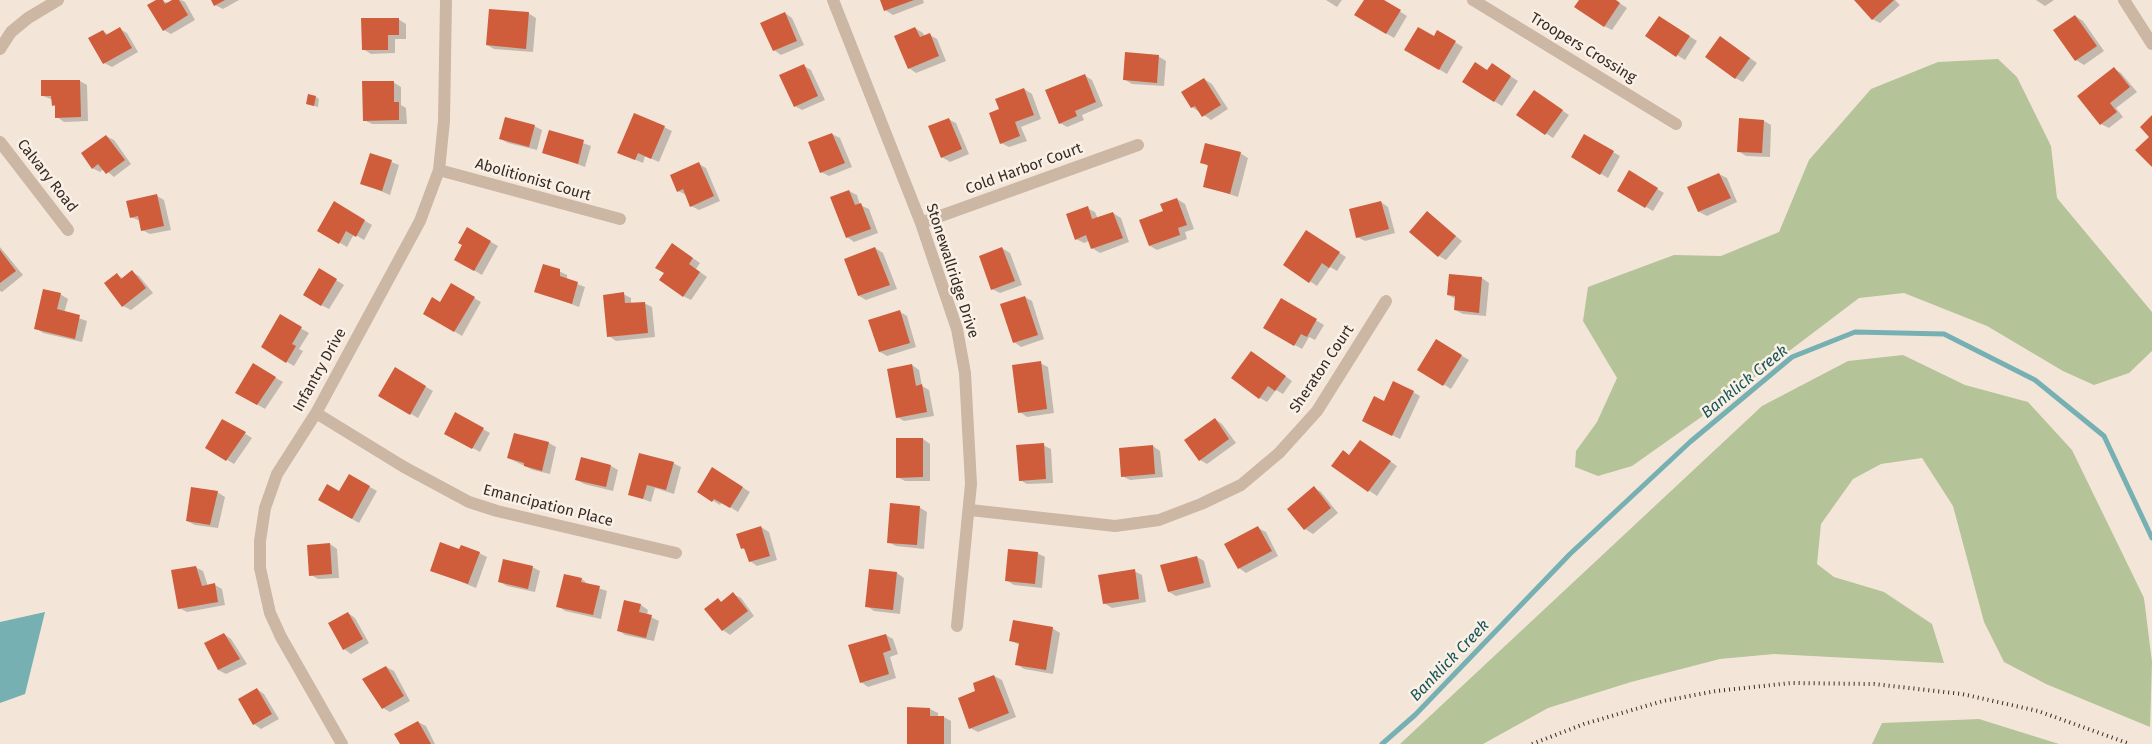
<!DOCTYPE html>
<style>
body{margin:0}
canvas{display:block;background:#f3e6d9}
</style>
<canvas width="2152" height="744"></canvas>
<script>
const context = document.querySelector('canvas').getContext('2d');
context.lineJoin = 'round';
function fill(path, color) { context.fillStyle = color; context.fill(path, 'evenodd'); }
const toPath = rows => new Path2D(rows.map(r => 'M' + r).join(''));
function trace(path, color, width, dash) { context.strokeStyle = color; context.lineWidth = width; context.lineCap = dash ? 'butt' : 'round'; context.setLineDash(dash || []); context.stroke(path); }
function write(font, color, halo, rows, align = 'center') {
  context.font = font + ' "Fira Sans",sans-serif'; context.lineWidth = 5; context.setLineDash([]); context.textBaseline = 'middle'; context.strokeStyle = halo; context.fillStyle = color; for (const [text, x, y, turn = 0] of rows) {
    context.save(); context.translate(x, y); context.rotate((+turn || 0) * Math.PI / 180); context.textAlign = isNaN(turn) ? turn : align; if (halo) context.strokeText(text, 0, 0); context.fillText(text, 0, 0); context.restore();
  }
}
const green = toPath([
 [1998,59,2017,77,2051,146,2057,198,2152,312,2152,351,2129,373,2094,385,2063,371,1987,326,1904,293,1859,298,1714,408,1632,466,1598,476,1575,467,1576,451,1597,422,1617,378,1583,321,1588,287,1674,255,1721,256,1779,232,1809,160,1871,89,1938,62],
 [1903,355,1965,385,2028,402,2072,450,2144,598,2152,662,2150,727,2046,684,2004,662,1984,622,1953,506,1922,458,1881,464,1853,479,1821,524,1817,564,1834,577,1884,592,1932,624,1944,663,1774,654,1720,659,1631,682,1548,708,1483,744,1400,744,1762,406,1848,361],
 [1979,719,2059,744,1872,744,1882,723]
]);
const water = toPath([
 [45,612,25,694,0,703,0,622]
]);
const shadow = toPath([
 [158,0,169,3,181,0,185,2,195,20,171,34,164,30],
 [212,0,239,0,223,9,215,5],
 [881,0,923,0,924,3,893,15,885,10],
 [1326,0,1342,0,1337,7],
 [1365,0,1382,0,1407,16,1394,38,1356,15],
 [1580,0,1615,0,1627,8,1612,30,1604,26],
 [1856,0,1895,0,1900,5,1880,23,1872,19],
 [2036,0,2054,0,2045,6],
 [528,13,536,18,533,52,494,49,487,45],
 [785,13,792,18,804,45,781,55,774,50],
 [2075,16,2083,21,2104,51,2084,65,2076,60],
 [398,19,406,24,406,39,395,39,395,53,371,54,363,49],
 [1667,22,1697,41,1685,60,1647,36],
 [915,28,923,33,925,37,930,35,937,39,946,61,916,73,909,68],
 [120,29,127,33,138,52,112,67,104,63,103,31,109,35],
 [1438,32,1463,47,1447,74,1406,50,1435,38],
 [1728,42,1757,63,1743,82,1735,78],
 [1158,56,1166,61,1164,86,1132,84,1124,79],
 [804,66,811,70,825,100,802,110,795,106],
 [1499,69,1518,81,1502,106,1494,101,1488,72],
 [2114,69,2121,73,2137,92,2116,108,2123,117,2109,128,2101,124],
 [1084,75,1092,80,1103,106,1082,115,1084,120,1067,127,1060,123],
 [1204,79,1212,84,1228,109,1211,120,1192,107],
 [80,81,87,85,88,121,64,122,57,117,56,107,53,105,53,100,43,96],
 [393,82,401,87,401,105,406,108,407,124,372,124,364,120],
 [1024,89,1032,94,1041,119,1021,127,1027,141,1009,147,1001,143,1000,110],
 [1541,96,1569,115,1553,138,1518,115],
 [316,97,319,99,318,107,307,104],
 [948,119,956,123,969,154,950,162,942,157,929,127],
 [1764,121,1771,125,1770,157,1746,156,1738,151],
 [534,126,542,130,537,150,508,143,501,139],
 [664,127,672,131,659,162,645,156,643,163,626,156],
 [550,131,591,146,585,167,544,152],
 [832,134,840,138,852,167,829,176,821,172],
 [106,136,114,140,131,164,114,177,104,169,100,172,92,168],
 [1585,136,1620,156,1608,178,1572,157],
 [1240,153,1248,158,1238,197,1204,186,1209,167,1202,162],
 [371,154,399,165,390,195,361,183],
 [699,164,706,168,720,201,699,210,691,206,686,195,678,191],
 [1629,172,1664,193,1653,211,1618,190],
 [1719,174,1727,178,1737,202,1707,216,1699,212,1689,188],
 [849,191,857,195,860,205,869,209,878,233,854,242,847,237],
 [157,196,164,200,171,230,150,234,142,230,140,221,131,217],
 [1177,199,1185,204,1194,229,1185,232,1187,239,1157,250,1150,246,1164,211],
 [1381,202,1388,207,1395,233,1365,241,1357,237],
 [335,203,372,225,364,240,354,234,347,247,318,230],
 [1087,208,1095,212,1098,219,1113,213,1121,218,1129,242,1100,253,1092,248,1089,241,1084,243,1076,239],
 [1427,213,1462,241,1446,260,1439,256],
 [468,229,498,246,482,275,455,259,463,245],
 [1313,236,1346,257,1337,271,1330,267,1317,286,1285,265],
 [0,247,23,275,2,292,0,291],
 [875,248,883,253,897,289,866,300,859,296],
 [1002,248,1010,253,1022,285,1000,293,992,289],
 [680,249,700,263,696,269,707,277,691,300,683,296,665,273],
 [320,270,344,285,329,309,321,305],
 [559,271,567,275,567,280,585,287,579,307,536,291],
 [132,272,139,276,153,293,131,310,123,306,117,275,123,278],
 [1482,278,1489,283,1486,316,1463,314,1455,310,1456,299,1448,295],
 [451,285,481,302,462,336,424,313,440,304],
 [60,294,68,299,64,313,87,321,82,342,43,333,36,328],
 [623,294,631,298,631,304,644,303,652,307,655,337,616,341,609,336],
 [1025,297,1032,301,1044,339,1021,347,1014,342],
 [1282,300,1324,325,1315,340,1309,337,1302,349,1265,328],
 [900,312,907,316,916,347,887,356,880,352],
 [280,316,309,333,299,349,303,351,294,366,262,347],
 [1436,340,1469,360,1451,389,1419,369],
 [1259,357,1292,381,1283,394,1276,390,1267,402,1260,398],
 [1040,363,1048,367,1054,413,1027,417,1020,412],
 [253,365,283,382,265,409,237,393],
 [912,365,919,370,922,386,929,390,934,416,904,421,897,417],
 [395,369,433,391,418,418,380,396],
 [1413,392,1420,396,1400,439,1371,425,1385,402],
 [456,414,490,433,480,452,445,433],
 [1215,419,1222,424,1236,443,1207,464,1200,460],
 [223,420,252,438,234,464,207,448],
 [514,434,549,443,556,447,550,474,533,470,508,458],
 [923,439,930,444,930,481,905,481,897,477],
 [1043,445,1051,449,1053,483,1027,484,1020,480],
 [1153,446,1160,451,1163,477,1130,480,1122,476],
 [1368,446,1397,466,1377,496,1333,466],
 [673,463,681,467,674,494,655,488,651,502,629,494],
 [611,466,618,470,613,491,584,484,577,480],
 [720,473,750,492,738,512,722,502,720,505,699,492],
 [349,475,377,491,359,523,319,500,339,493],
 [1314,488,1321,492,1338,513,1313,534,1305,529,1288,509],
 [217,492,225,497,218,528,195,525,187,521],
 [919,507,927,512,924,549,896,546,888,542],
 [761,527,769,532,777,560,757,566,750,561,747,551,742,548],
 [1258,528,1266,532,1278,556,1246,573,1239,568],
 [330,544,337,549,339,578,318,579,311,575],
 [460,551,479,553,487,557,476,588,432,570],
 [1037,553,1045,557,1042,588,1014,585,1006,580],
 [1197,557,1204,561,1211,587,1176,596,1169,592],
 [195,567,203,571,208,586,215,585,222,589,225,605,187,612,179,608],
 [532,567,540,571,535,592,507,586,500,582],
 [1134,571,1142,575,1146,602,1112,608,1104,603],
 [897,573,904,578,900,614,874,611,867,606],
 [565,575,582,579,589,585,607,591,601,619,565,611,558,606],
 [733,594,741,598,754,616,730,635,723,630,718,600,722,602],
 [625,602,641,605,648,610,647,615,659,621,654,641,625,635,618,630],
 [348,613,355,618,369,643,351,654,344,649],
 [1052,628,1060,633,1053,674,1024,669,1016,664,1020,645,1011,641],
 [224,634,231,639,247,664,226,674,218,670],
 [886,635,893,639,898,654,890,657,896,678,868,687,861,682],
 [386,667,394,671,410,701,390,712,383,708],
 [994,676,1002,680,1016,717,978,732,970,728,977,692],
 [257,689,264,694,279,719,261,729,254,724],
 [908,709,930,709,938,713,938,717,944,717,951,721,951,744,908,744],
 [418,722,426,726,435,744,402,744]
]);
const stream = toPath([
 [1382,744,1415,715,1570,554,1690,442,1792,357,1855,332,1944,334,2035,380,2104,436,2152,538]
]);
const building = toPath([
 [156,0,163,0,165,4,172,0,179,0,188,15,163,31,147,5],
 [211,0,225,0,214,6],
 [880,0,914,0,884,11],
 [1364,0,1384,0,1401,10,1386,34,1354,15],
 [1579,0,1616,0,1620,3,1604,27,1574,7],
 [1854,0,1894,0,1872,20],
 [489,9,529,12,526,49,486,45],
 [785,12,797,41,773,51,760,23],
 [2075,15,2097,46,2075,61,2053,30],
 [1659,16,1690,36,1676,57,1645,36],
 [361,18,399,18,399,35,388,35,388,50,362,50],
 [120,27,132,48,103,64,88,38,103,30,106,35],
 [915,27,920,37,930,33,939,56,908,69,894,36],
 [1418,27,1434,36,1437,30,1456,41,1439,70,1404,50],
 [1720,36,1750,58,1735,79,1705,57],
 [1125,52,1159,55,1157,83,1123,80],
 [1475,62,1487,70,1492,63,1511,76,1494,102,1462,82],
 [804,64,818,96,794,107,779,75],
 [2114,67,2130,87,2110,103,2117,112,2100,125,2077,96],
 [1085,74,1096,102,1075,111,1077,116,1059,124,1045,90],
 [1204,78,1221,105,1202,117,1195,106,1191,108,1181,92],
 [41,80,80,80,81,117,55,118,55,105,52,106,51,96,41,96],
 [362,81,394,81,394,102,399,102,399,120,363,121],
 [1024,88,1034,115,1015,122,1020,136,1000,144,989,113,999,109,995,99],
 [1534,90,1563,110,1545,135,1516,115],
 [308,94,316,96,314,106,306,104],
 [634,113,665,126,651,159,638,153,635,160,617,153],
 [2152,115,2152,167,2135,150,2149,137,2140,127],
 [505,117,535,125,529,147,499,139],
 [949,118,962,149,941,158,928,126],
 [1739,118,1764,120,1762,153,1737,152],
 [549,130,584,140,578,164,542,153],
 [832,133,845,163,820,173,808,142],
 [1584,134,1614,151,1600,175,1571,157],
 [106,135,125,160,106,174,98,164,92,169,81,153],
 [1205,143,1241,152,1230,194,1203,187,1208,165,1200,163],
 [370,153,392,160,382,191,360,184],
 [699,162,714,196,690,207,683,189,677,192,670,175],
 [1629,170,1658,188,1645,208,1617,191],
 [1719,173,1731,198,1698,212,1687,187],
 [849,190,855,205,861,203,871,229,846,238,830,197],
 [157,194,164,226,141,231,138,216,130,218,126,201],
 [1177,198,1187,225,1178,228,1180,235,1149,246,1139,220,1163,211,1160,204],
 [334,201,365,220,356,237,346,231,339,244,317,231],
 [1381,201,1389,229,1356,238,1349,209],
 [1088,206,1092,219,1113,212,1123,238,1091,249,1086,235,1075,240,1066,214],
 [1427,211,1456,236,1438,257,1409,232],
 [467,227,491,241,474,271,454,260,462,245,458,243],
 [1306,230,1340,252,1329,268,1322,263,1309,283,1283,265],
 [672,243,693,258,689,264,700,272,683,297,659,280,664,273,655,268],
 [875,247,890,285,858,296,844,259],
 [1002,247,1015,281,991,290,979,256],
 [0,250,16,271,0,283],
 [543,264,560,269,560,276,578,282,572,304,534,292],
 [319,268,337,279,321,306,303,295],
 [132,270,146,288,122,307,104,283,117,273,121,279],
 [1449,274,1482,277,1479,313,1454,310,1455,296,1447,295],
 [451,283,475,297,454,332,423,314,432,297,440,302],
 [43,289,61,293,57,309,80,315,75,339,34,329],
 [624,292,625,303,645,302,648,333,607,337,603,295],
 [1025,296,1038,335,1013,343,1000,304],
 [1281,298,1317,319,1307,337,1301,334,1294,346,1263,328],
 [900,310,910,343,879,352,868,320],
 [280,314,302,327,292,344,296,346,286,363,261,347],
 [1436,339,1462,355,1443,386,1417,370],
 [1251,351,1286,376,1275,391,1268,386,1259,399,1231,378],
 [1041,361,1047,409,1018,413,1012,365],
 [253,363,276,377,257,405,235,393],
 [912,364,916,386,922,384,927,412,896,418,887,369],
 [395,367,426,386,410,415,378,396],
 [1393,381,1414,391,1392,436,1362,421,1374,396,1384,401],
 [455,412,484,428,472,449,444,434],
 [1215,418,1229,439,1199,461,1184,440],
 [222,419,246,432,226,461,205,448],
 [514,433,549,442,542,471,524,466,524,463,507,458],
 [896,438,923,438,923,477,896,478],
 [1360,440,1391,461,1368,492,1331,466,1343,450,1349,455],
 [1044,443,1046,479,1019,481,1016,445],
 [1153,445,1155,474,1121,477,1119,448],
 [639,453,674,462,666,490,647,485,643,499,628,495],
 [581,457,611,465,606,487,575,480],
 [712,467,743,487,730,508,714,499,712,502,697,492],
 [349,474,370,486,352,519,318,500,327,484,339,491],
 [1314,486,1331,508,1304,530,1287,509],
 [191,487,218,491,210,525,186,521],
 [890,503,920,506,917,545,887,543],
 [761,526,770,556,749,562,744,548,741,549,736,534],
 [1258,526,1272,551,1238,569,1224,544],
 [440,542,459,549,461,545,480,552,468,584,430,571],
 [330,543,332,574,309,576,307,545],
 [1008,549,1038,552,1035,584,1005,581],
 [1197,556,1204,583,1168,592,1160,565],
 [503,559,533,566,528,589,498,582],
 [196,566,202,586,215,583,218,602,178,609,171,570],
 [869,569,897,572,893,610,865,607],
 [1135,569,1139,599,1103,604,1098,575],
 [564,574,582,578,581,582,600,586,593,615,556,607],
 [733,592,748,611,722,631,704,609,718,598,721,602],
 [624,600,641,604,639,612,652,615,646,638,617,631],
 [348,612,363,639,343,650,328,623],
 [1013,620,1053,627,1046,670,1015,665,1019,643,1009,641],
 [224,633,240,659,218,670,204,643],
 [886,634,891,650,883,653,889,674,860,683,848,645],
 [386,666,404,696,382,709,362,679],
 [994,675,1009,713,969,729,958,698,975,691,973,683],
 [257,688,272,714,253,725,238,699],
 [907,707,930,708,930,716,944,716,944,744,907,744],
 [418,721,431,744,400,744,394,734]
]);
const minor = toPath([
 [833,0,921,223,957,329,965,373,971,484,957,626],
 [1473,0,1676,124],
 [2124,0,2152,44],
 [0,49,11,32,28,18,58,0],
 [0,142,68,230],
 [439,170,620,219],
 [921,223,1138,145],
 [316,413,404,467,469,502,497,511,676,553],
 [970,510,1115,526,1159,520,1201,504,1241,485,1279,453,1317,411,1386,301],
 [342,744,281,637,270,613,260,568,260,541,265,508,277,474,316,413,420,221,439,170,444,121,446,0]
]);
const rail = toPath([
 [1532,744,1584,724,1663,701,1716,691,1791,683,1874,684,1962,694,2038,711,2130,744]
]);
const streetNames = [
 ["Troopers Crossing",1583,48,31],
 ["Cold Harbor Court",1024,169,-20],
 ["Calvary Road",47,176,52],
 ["Abolitionist Court",533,180,16],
 ["Stonewallridge Drive",952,271,72],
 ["Sheraton Court",1322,369,-56],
 ["Infantry Drive",320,370,-61],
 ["Emancipation Place",548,506,14]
];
const waterNames = [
 ["Banklick Creek",1745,382,-39],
 ["Banklick Creek",1450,661,-46]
];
fill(green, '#b5c398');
fill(water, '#76b0b2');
fill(shadow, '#0003');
trace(stream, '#76b0b2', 5);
fill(building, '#cf5d3b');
trace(minor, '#ccb6a4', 12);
trace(rail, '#372b26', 4, [1, 4]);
write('15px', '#372b26', '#faf0e5', streetNames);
write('italic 16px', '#19575b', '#faf0e5', waterNames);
</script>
